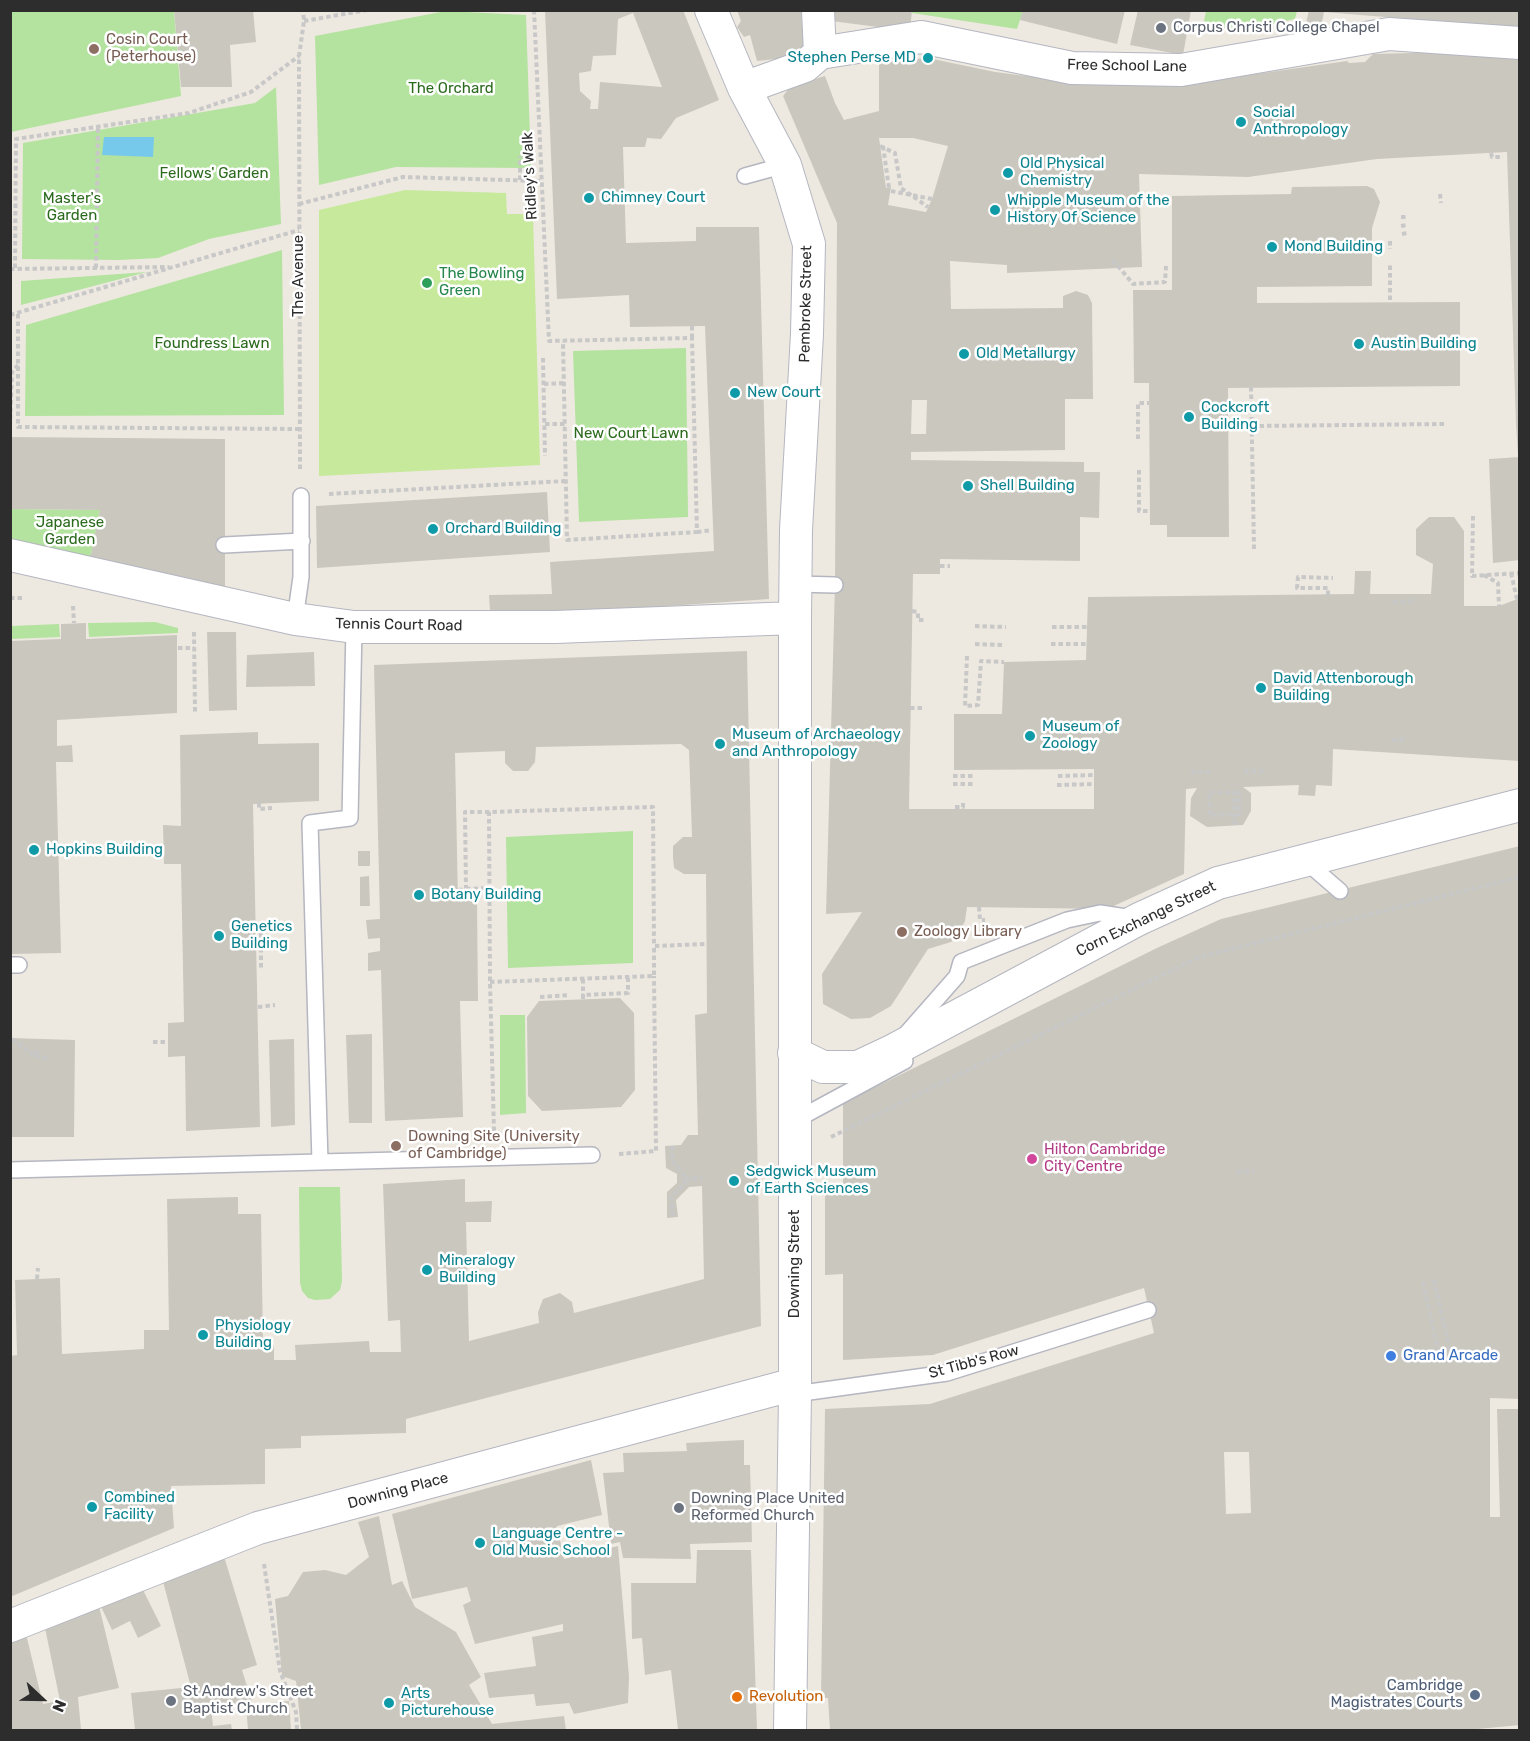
<!DOCTYPE html>
<style>
body{margin:0}
#map{position:relative;width:1530px;height:1741px;overflow:hidden;background:#eee9e0;font-family:Rubik,sans-serif}
canvas{display:block}
.frame{position:absolute;inset:0;border:12px solid #2d2d2d;pointer-events:none}
.north{position:absolute;left:12px;top:1669px;width:60px;height:60px;-webkit-text-stroke:4px #fff;paint-order:stroke;rotate:112deg;font-size:16px;font-weight:700;line-height:24px;text-align:center;color:#2d2d2d}
.north::after{content:'';display:block;margin:auto;width:21px;height:27px;background:#2d2d2d;clip-path:polygon(50% 0,100% 100%,50% 72%,0 100%)}
</style>
<div id="map">
<canvas width="1530" height="1741"></canvas>
<div class="frame"></div>
<div class="north">N</div>
</div>
<script>
const context = document.querySelector('canvas').getContext('2d');
context.lineJoin = 'round';
function fill(path, color) { context.fillStyle = color; context.fill(path, 'evenodd'); }
const toPath = rows => new Path2D(rows.map(r => 'M' + r).join(''));
function trace(path, color, width, dash) { context.strokeStyle = color; context.lineWidth = width; context.lineCap = dash ? 'butt' : 'round'; context.setLineDash(dash || []); context.stroke(path); }
function write(font, color, halo, rows, align = 'center') {
  context.font = font + ' Rubik,sans-serif'; context.lineWidth = 5; context.setLineDash([]); context.textBaseline = 'middle'; context.strokeStyle = halo; context.fillStyle = color; for (const [text, x, y, turn = 0] of rows) {
    context.save(); context.translate(x, y); context.rotate((+turn || 0) * Math.PI / 180); context.textAlign = isNaN(turn) ? turn : align; if (halo) context.strokeText(text, 0, 0); context.fillText(text, 0, 0); context.restore();
  }
}
const green = toPath([
 [912,10,1023,11,1017,29,912,13],
 [11,11,174,11,181,96,11,132],
 [446,11,526,15,531,168,396,167,319,185,315,36],
 [1206,11,1206,10,1297,11,1295,19,1236,32,1204,21],
 [276,87,281,224,209,239,158,258,120,260,22,259,23,143,255,103],
 [282,250,284,415,25,416,26,325],
 [147,272,21,305,21,281],
 [686,348,688,517,579,522,573,351],
 [11,509,100,510,90,559,11,541],
 [155,622,178,628,178,633,89,637,88,623],
 [59,624,60,637,11,639,11,626],
 [633,831,633,963,508,968,506,837],
 [500,1015,525,1015,526,1113,500,1115],
 [299,1187,340,1187,342,1281,340,1290,330,1299,315,1300,308,1298,302,1291,300,1283]
]);
const pitch = toPath([
 [405,190,506,193,507,214,533,214,540,465,319,476,319,210]
]);
const water = toPath([
 [104,137,154,137,153,157,102,155]
]);
const building = toPath([
 [174,10,253,10,256,42,230,45,232,87,181,87],
 [545,10,683,10,719,100,676,118,661,139,647,138,645,147,623,147,626,243,696,241,696,227,759,227,769,599,553,614,490,611,489,595,552,594,550,562,714,551,705,326,630,327,629,295,557,299],
 [633,13,662,87,600,82,598,109,590,109,591,101,580,91,579,73,591,71,593,56,616,55,618,19],
 [737,10,801,10,804,56,757,61,750,35,744,37,737,27,741,21],
 [824,10,912,10,910,31,823,20],
 [1023,10,1125,10,1117,44,1020,20],
 [1138,10,1191,10,1183,55,1130,45],
 [1309,10,1520,10,1520,28,1324,12,1321,27,1306,24],
 [1450,52,1520,53,1520,455,1518,455,1516,424,1507,152,1377,159,1248,177,1139,174,1142,267,1007,273,1007,265,950,261,951,309,1063,308,1063,296,1076,291,1088,295,1092,303,1093,399,1065,399,1065,450,911,452,911,460,1084,462,1084,472,1100,472,1099,518,1080,517,1080,561,940,559,940,574,913,574,909,809,1094,809,1094,769,954,770,954,714,1002,714,1004,662,1086,660,1088,597,1354,594,1355,571,1371,571,1370,594,1431,594,1433,564,1416,555,1416,529,1429,517,1454,517,1464,531,1464,606,1499,606,1520,598,1520,761,1333,749,1332,786,1316,785,1315,796,1298,795,1299,785,1243,787,1251,793,1251,811,1243,825,1207,827,1190,816,1191,798,1197,788,1186,789,1184,874,1107,909,967,907,965,921,958,935,951,942,928,949,891,1006,870,1018,851,1019,823,1004,822,974,862,912,826,914,835,585,837,223,783,96,791,86,825,76,835,103,844,120,879,111,879,64,900,60,928,58,995,72,1072,82,1242,76,1347,61,1349,63,1365,62,1373,54],
 [879,138,913,138,948,146,932,199,926,212,888,205,891,187,886,188],
 [912,400,927,400,926,434,911,434],
 [1367,186,1374,189,1380,202,1372,228,1372,286,1257,287,1257,303,1460,302,1460,386,1228,388,1229,537,1167,537,1167,525,1150,525,1149,383,1134,383,1133,290,1172,290,1172,196,1291,194,1292,187],
 [10,437,225,439,225,591,90,559,100,510,10,509],
 [1520,457,1520,560,1493,563,1489,459],
 [547,492,550,552,317,568,316,506],
 [86,623,86,639,177,635,177,713,57,720,57,746,72,745,73,762,56,762,61,953,10,954,10,641,61,639,61,624],
 [207,632,236,632,237,710,209,711],
 [747,651,761,1326,406,1419,406,1433,301,1436,301,1448,265,1449,265,1484,171,1486,174,1528,10,1597,10,1356,17,1355,15,1280,60,1278,62,1354,144,1349,144,1330,169,1330,167,1199,238,1197,238,1214,261,1214,263,1345,274,1345,274,1360,296,1360,295,1345,369,1341,370,1352,401,1352,400,1320,388,1321,383,1184,465,1179,465,1202,492,1201,491,1222,466,1222,469,1341,539,1323,538,1312,543,1299,560,1293,572,1302,574,1313,704,1279,702,1186,689,1187,676,1200,678,1217,667,1218,667,1192,677,1183,677,1174,666,1168,665,1146,681,1145,688,1135,698,1135,695,1015,707,1013,706,874,684,874,674,868,673,857,673,846,683,837,692,837,689,750,681,744,536,747,535,762,528,771,513,771,505,763,505,751,455,753,458,901,477,900,478,1001,460,1001,463,1117,385,1121,381,970,368,971,368,953,380,951,380,938,368,939,366,920,380,919,374,665],
 [314,652,315,686,246,687,247,655],
 [258,732,258,744,319,743,319,801,253,804,260,1127,186,1131,185,1056,168,1057,168,1023,184,1022,181,864,164,864,163,825,181,826,180,735],
 [1520,846,1520,1399,1490,1398,1490,1517,1500,1517,1497,1409,1520,1409,1520,1725,1467,1730,830,1730,828,1698,821,1698,825,1409,930,1404,1154,1333,1144,1288,933,1355,843,1360,843,1274,825,1275,825,1185,843,1186,843,1103,1159,947,1221,919],
 [1224,1452,1249,1452,1251,1513,1226,1514],
 [358,851,370,851,370,866,358,866],
 [369,876,370,906,360,906,360,877],
 [620,998,634,1013,635,1090,621,1107,542,1111,528,1096,527,1017,539,1001],
 [372,1034,372,1123,349,1123,346,1035],
 [10,1038,75,1040,74,1137,10,1137],
 [294,1039,295,1125,271,1127,269,1040],
 [744,1440,744,1465,750,1465,752,1542,690,1544,691,1559,623,1558,620,1542,611,1544,603,1473,624,1472,623,1453,687,1451,686,1443],
 [591,1460,602,1515,557,1526,564,1559,618,1546,629,1677,628,1703,574,1714,569,1703,536,1706,534,1694,489,1698,484,1673,536,1666,532,1637,563,1631,563,1624,475,1644,463,1605,471,1601,467,1587,412,1599,392,1514],
 [379,1516,392,1585,402,1581,415,1607,456,1632,481,1677,469,1685,492,1724,564,1716,566,1730,301,1730,296,1681,282,1676,275,1599,288,1596,303,1572,325,1570,346,1575,369,1557,358,1522],
 [697,1550,751,1550,757,1730,678,1730,671,1670,645,1675,642,1638,632,1639,631,1583,696,1583],
 [223,1553,257,1665,242,1670,252,1702,211,1708,213,1726,231,1724,232,1730,135,1730,131,1693,191,1687,161,1574],
 [137,1578,161,1626,138,1638,130,1621,112,1630,97,1598],
 [97,1598,119,1688,78,1697,81,1730,10,1730,10,1635,26,1634,43,1704,60,1701,44,1623],
 [289,1701,291,1730,248,1730,246,1705]
]);
const path = toPath([
 [534,10,549,341,692,338,697,532,567,540,563,341],
 [304,21,367,10],
 [880,146,895,153,901,188,928,207],
 [883,146,889,188],
 [1491,153,1492,157,1503,157],
 [520,180,520,156],
 [1440,194,1441,203],
 [299,204,403,177,542,181],
 [1401,217,1406,217],
 [1401,226,1407,225],
 [1402,234,1407,233],
 [1390,241,1390,249],
 [1113,260,1133,284,1165,282,1166,266],
 [15,268,16,139,189,113,251,92,299,56],
 [96,268,98,125],
 [10,269,169,267],
 [1390,300,1390,264],
 [18,314,18,427,299,429],
 [10,315,299,230],
 [692,326,692,338],
 [543,358,545,456],
 [544,384,564,383],
 [1251,387,1254,549],
 [545,424,565,424],
 [1252,426,1445,424],
 [10,427,12,372,18,365],
 [1138,439,1138,403,1149,403],
 [300,469,299,56,304,21,303,10],
 [1139,470,1139,511,1150,511],
 [329,494,565,481],
 [1473,516,1472,576,1520,573],
 [697,532,712,530],
 [940,566,950,566],
 [1511,573,1517,599],
 [1484,575,1498,583,1499,606],
 [1328,595,1328,588,1297,588,1298,577,1333,578],
 [10,598,25,598],
 [1393,602,1413,601],
 [73,606,74,623],
 [912,611,918,612,918,620,925,620],
 [975,626,1006,627],
 [1052,627,1087,627],
 [194,632,195,712],
 [975,644,1005,645],
 [1051,644,1086,644],
 [178,648,194,648],
 [967,656,965,706,978,705,981,661,1004,662],
 [910,708,924,708],
 [1392,740,1406,739],
 [1244,771,1264,771],
 [1191,772,1210,772],
 [953,776,974,776],
 [1058,776,1095,775],
 [953,784,974,784],
 [1057,785,1094,784],
 [259,803,259,809,272,808],
 [955,807,963,807,963,802],
 [1235,825,1234,792,1209,793,1210,815,1239,814,1239,787],
 [466,889,489,888],
 [458,890,466,889,465,812,489,812],
 [979,907,980,920,985,920],
 [261,933,261,969],
 [583,979,583,995],
 [490,982,654,976,654,946,706,944],
 [540,997,569,995],
 [583,999,583,995,628,993,628,978],
 [258,1007,275,1005],
 [12,1039,35,1056,39,1047],
 [153,1042,168,1042],
 [35,1056,48,1058],
 [494,1131,490,982,489,812,653,807,654,946],
 [831,1137,1199,957,1520,877],
 [672,1146,673,1161,684,1175,685,1179,685,1183,671,1197,673,1217],
 [619,1154,656,1151,654,976],
 [1237,1172,1254,1171],
 [685,1179,702,1178],
 [37,1279,38,1268],
 [1434,1280,1450,1351],
 [1423,1282,1438,1351],
 [264,1564,280,1671,296,1712,297,1730]
]);
const lane = toPath([
 [745,176,785,165],
 [224,545,302,541],
 [796,584,835,585],
 [295,619,301,577,301,496],
 [1304,860,1340,891],
 [10,965,19,965],
 [906,1034,957,976,961,962,1067,920,1100,913,1133,918],
 [794,1121,905,1061],
 [320,1162,310,823,350,818,354,627],
 [10,1170,592,1155],
 [795,1394,947,1373,1148,1310]
]);
const street = toPath([
 [711,10,744,88,785,165,809,244,807,334,796,530,795,618,795,1394,790,1730],
 [818,10,820,53],
 [744,88,805,66,820,53,921,37,1072,68,1181,70,1389,34,1520,43],
 [10,555,295,619,354,627,555,627,795,618],
 [794,1053,823,1067,858,1067,890,1052,1139,919,1218,883,1520,805],
 [10,1626,258,1528,795,1384]
]);
const pathBridge = toPath([
 [891,191,932,199]
]);
const markers = [
 [1161,28,6,"#6b7280"],
 [94,49,6,"#8d6e63"],
 [928,58,6,"#0f9aa8"],
 [1241,122,6,"#0f9aa8"],
 [1008,173,6,"#0f9aa8"],
 [589,198,6,"#0f9aa8"],
 [995,210,6,"#0f9aa8"],
 [1272,247,6,"#0f9aa8"],
 [427,283,6,"#2e9e5b"],
 [1359,344,6,"#0f9aa8"],
 [964,354,6,"#0f9aa8"],
 [735,393,6,"#0f9aa8"],
 [1189,417,6,"#0f9aa8"],
 [968,486,6,"#0f9aa8"],
 [433,529,6,"#0f9aa8"],
 [1261,688,6,"#0f9aa8"],
 [1030,736,6,"#0f9aa8"],
 [720,744,6,"#0f9aa8"],
 [34,850,6,"#0f9aa8"],
 [419,895,6,"#0f9aa8"],
 [902,932,6,"#8d6e63"],
 [219,936,6,"#0f9aa8"],
 [396,1146,6,"#8d6e63"],
 [1032,1159,6,"#d1479c"],
 [734,1181,6,"#0f9aa8"],
 [427,1270,6,"#0f9aa8"],
 [203,1335,6,"#0f9aa8"],
 [1391,1356,6,"#3f7fe0"],
 [92,1507,6,"#0f9aa8"],
 [679,1508,6,"#6b7280"],
 [480,1543,6,"#0f9aa8"],
 [1475,1695,6,"#5c6f8a"],
 [737,1697,6,"#e8710a"],
 [171,1701,6,"#6b7280"],
 [389,1703,6,"#0f9aa8"]
];
const worshipNames = [
 ["Corpus Christi College Chapel",1173,28],
 ["Downing Place United",691,1499],
 ["Reformed Church",691,1516],
 ["St Andrew's Street",183,1692],
 ["Baptist Church",183,1709]
];
const educationNames = [
 ["Cosin Court",106,40],
 ["(Peterhouse)",106,57],
 ["Zoology Library",914,932],
 ["Downing Site (University",408,1137],
 ["of Cambridge)",408,1154]
];
const cultureNames = [
 ["Stephen Perse MD",916,58,"right"],
 ["Social",1253,113],
 ["Anthropology",1253,130],
 ["Old Physical",1020,164],
 ["Chemistry",1020,181],
 ["Chimney Court",601,198],
 ["Whipple Museum of the",1007,201],
 ["History Of Science",1007,218],
 ["Mond Building",1284,247],
 ["Austin Building",1371,344],
 ["Old Metallurgy",976,354],
 ["New Court",747,393],
 ["Cockcroft",1201,408],
 ["Building",1201,425],
 ["Shell Building",980,486],
 ["Orchard Building",445,529],
 ["David Attenborough",1273,679],
 ["Building",1273,696],
 ["Museum of",1042,727],
 ["Zoology",1042,744],
 ["Museum of Archaeology",732,735],
 ["and Anthropology",732,752],
 ["Hopkins Building",46,850],
 ["Botany Building",431,895],
 ["Genetics",231,927],
 ["Building",231,944],
 ["Sedgwick Museum",746,1172],
 ["of Earth Sciences",746,1189],
 ["Mineralogy",439,1261],
 ["Building",439,1278],
 ["Physiology",215,1326],
 ["Building",215,1343],
 ["Combined",104,1498],
 ["Facility",104,1515],
 ["Language Centre -",492,1534],
 ["Old Music School",492,1551],
 ["Arts",401,1694],
 ["Picturehouse",401,1711]
];
const streetNames = [
 ["Free School Lane",1127,66,1],
 ["Ridley's Walk",530,176,-93],
 ["The Avenue",299,276,-90],
 ["Pembroke Street",806,304,-89],
 ["Tennis Court Road",399,625,1],
 ["Corn Exchange Street",1146,919,-26],
 ["Downing Street",795,1264,-90],
 ["St Tibb's Row",974,1362,-15],
 ["Downing Place",398,1491,-15]
];
const parkNames = [
 ["The Orchard",451,89],
 ["Fellows' Garden",214,174],
 ["Master's",72,199],
 ["Garden",72,216],
 ["Foundress Lawn",212,344],
 ["New Court Lawn",631,434],
 ["Japanese",70,523],
 ["Garden",70,540]
];
const leisureNames = [
 ["The Bowling",439,274],
 ["Green",439,291]
];
const hotelNames = [
 ["Hilton Cambridge",1044,1150],
 ["City Centre",1044,1167]
];
const shopNames = [
 ["Grand Arcade",1403,1356]
];
const serviceNames = [
 ["Cambridge",1463,1686],
 ["Magistrates Courts",1463,1703]
];
const foodNames = [
 ["Revolution",749,1697]
];
fill(green, '#b4e29f');
fill(pitch, '#c6e99b');
fill(water, '#77c9ec');
fill(building, '#cac7bf');
trace(lane, '#b4b6c0', 18);
trace(street, '#b4b6c0', 34);
trace(path, '#c8c8c8', 4, [4.5, 3]);
trace(lane, '#fff', 15);
trace(street, '#fff', 32);
trace(pathBridge, '#c8c8c8', 4, [4.5, 3]);
for (const [x, y, r, color] of markers) { const dot = new Path2D(); dot.arc(x, y, r, 0, 2 * Math.PI); context.fillStyle = color; context.fill(dot); trace(dot, '#fff', 2); }
write('15px', '#5b616d', '#fff', worshipNames, 'left');
write('15px', '#785e54', '#fff', educationNames, 'left');
write('15px', '#0d838f', '#fff', cultureNames, 'left');
write('15px', '#2d2d2d', '#fff', streetNames);
write('15px', '#2b6a1d', '#fff', parkNames);
write('15px', '#27864d', '#fff', leisureNames, 'left');
write('15px', '#b23c85', '#fff', hotelNames, 'left');
write('15px', '#366cbe', '#fff', shopNames, 'left');
write('15px', '#4e5e75', '#fff', serviceNames, 'right');
write('15px', '#c56008', '#fff', foodNames, 'left');
</script>
